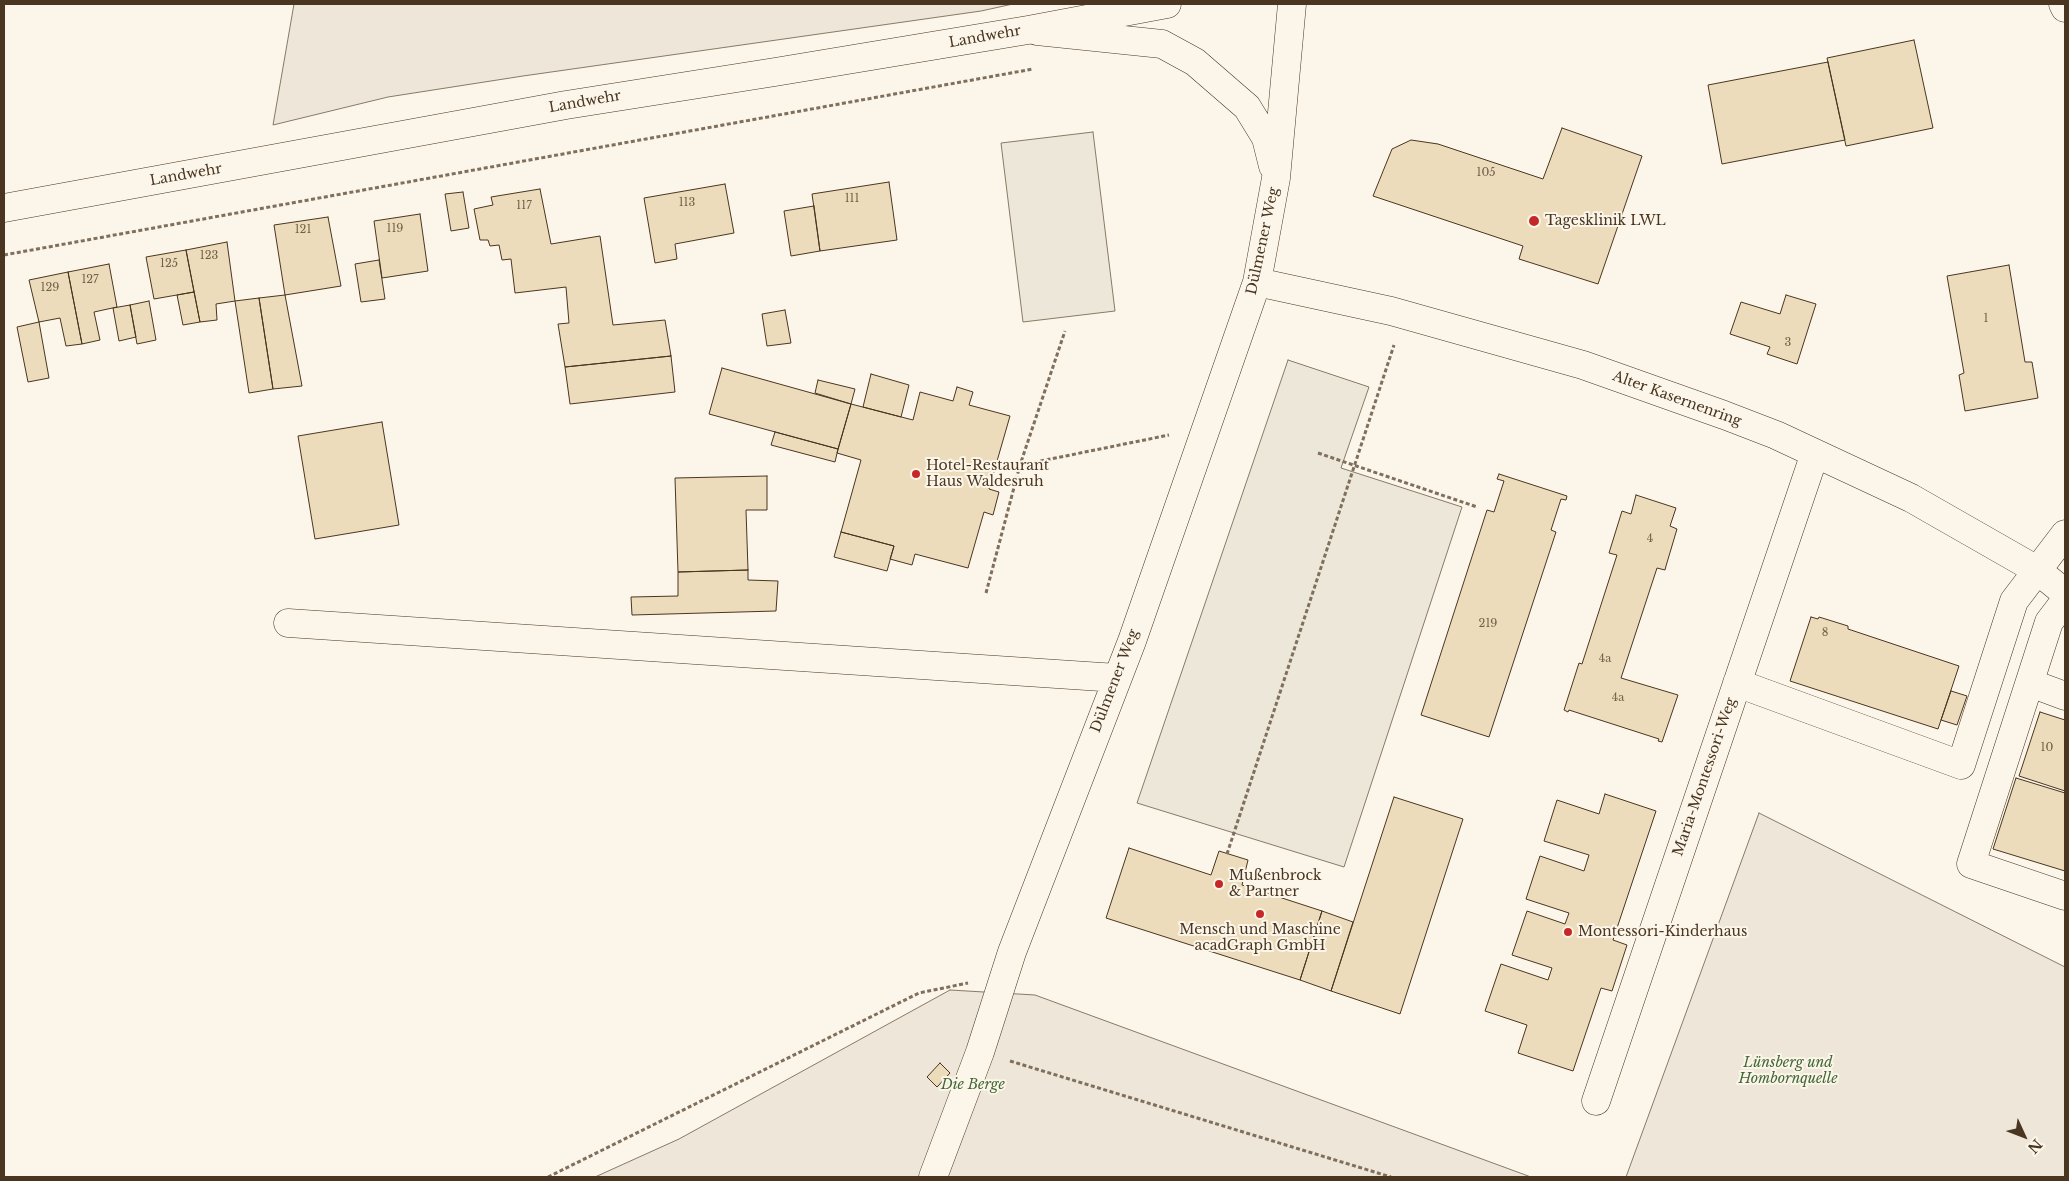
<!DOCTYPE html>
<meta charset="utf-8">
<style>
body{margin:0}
#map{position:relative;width:2069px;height:1181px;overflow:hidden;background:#fbf6e9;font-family:"Libre Baskerville",serif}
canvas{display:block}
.frame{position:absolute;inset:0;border:5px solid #4a3520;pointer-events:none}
.north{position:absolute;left:1999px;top:1111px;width:50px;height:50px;-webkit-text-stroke:4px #fbf6e9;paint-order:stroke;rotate:133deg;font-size:14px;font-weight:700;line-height:20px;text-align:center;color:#4a3520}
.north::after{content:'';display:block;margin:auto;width:18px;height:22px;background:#4a3520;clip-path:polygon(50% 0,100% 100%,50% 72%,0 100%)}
</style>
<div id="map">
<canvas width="2069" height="1181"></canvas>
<div class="frame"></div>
<div class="north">N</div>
</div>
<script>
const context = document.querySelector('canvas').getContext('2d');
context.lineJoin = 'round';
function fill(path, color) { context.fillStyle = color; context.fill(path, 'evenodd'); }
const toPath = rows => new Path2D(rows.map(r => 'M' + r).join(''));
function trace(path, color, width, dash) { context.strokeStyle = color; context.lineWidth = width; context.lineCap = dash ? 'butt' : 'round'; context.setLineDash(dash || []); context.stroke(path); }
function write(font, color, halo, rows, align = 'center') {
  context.font = font + ' "Libre Baskerville",serif'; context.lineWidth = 4; context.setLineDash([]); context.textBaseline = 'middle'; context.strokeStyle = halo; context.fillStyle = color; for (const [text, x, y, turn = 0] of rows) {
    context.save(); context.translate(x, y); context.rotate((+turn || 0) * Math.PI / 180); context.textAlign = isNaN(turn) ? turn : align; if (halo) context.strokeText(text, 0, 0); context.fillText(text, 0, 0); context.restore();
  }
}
const green = toPath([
 [294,4,1013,4,981,11,523,76,388,97,273,125,294,4],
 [1759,813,2065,967,2065,1177,1626,1177,1759,813],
 [950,990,1035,995,1531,1177,595,1177,679,1139,950,990]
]);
const parking = toPath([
 [1093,132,1115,311,1023,322,1001,143,1093,132],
 [1288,360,1369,387,1341,468,1462,507,1344,867,1137,803,1288,360]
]);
const building = toPath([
 [1914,40,1933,128,1846,146,1827,58,1914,40],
 [1828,62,1845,140,1722,164,1708,85,1828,62],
 [1562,128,1642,156,1598,284,1519,259,1523,246,1373,196,1392,149,1411,140,1438,144,1543,179,1562,128],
 [889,182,897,240,820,251,812,194,889,182],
 [725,184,734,233,675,244,677,259,655,263,644,198,725,184],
 [540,189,551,244,600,236,613,325,665,320,671,356,565,367,558,324,569,323,566,287,515,293,511,259,502,260,499,245,490,246,488,240,480,240,474,209,493,205,491,197,540,189],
 [463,192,469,228,451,231,445,194,463,192],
 [814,206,820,251,791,256,784,211,814,206],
 [420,214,428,271,382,278,374,221,420,214],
 [328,217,341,286,285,295,274,225,328,217],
 [227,242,235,301,216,304,217,320,200,322,186,250,227,242],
 [186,250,194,292,154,299,146,257,186,250],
 [379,260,385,299,361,302,355,264,379,260],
 [109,264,117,307,94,312,100,340,82,344,68,272,109,264],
 [2009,265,2025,362,2032,362,2038,398,1965,411,1959,375,1964,373,1947,276,2009,265],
 [68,272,82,344,66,346,60,318,39,322,29,280,68,272],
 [194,292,200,322,183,325,177,295,194,292],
 [285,295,302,386,273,389,259,298,285,295],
 [1786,295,1816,304,1797,364,1767,354,1770,347,1730,334,1741,302,1780,314,1786,295],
 [259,298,273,389,249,393,235,301,259,298],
 [149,301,156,340,137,344,130,305,149,301],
 [130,305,136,337,119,341,113,308,130,305],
 [785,310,791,343,767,346,762,314,785,310],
 [39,322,49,378,28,382,17,327,39,322],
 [671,356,675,392,570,404,565,367,671,356],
 [722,368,851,404,838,449,709,414,722,368],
 [871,374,909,385,901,417,863,407,871,374],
 [818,380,855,389,851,404,815,393,818,380],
 [957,387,973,392,969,405,1010,416,989,489,999,492,993,515,984,512,968,568,915,554,912,565,890,559,894,546,841,532,861,460,837,453,851,404,913,420,920,392,953,401,957,387],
 [382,422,399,525,315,539,298,436,382,422],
 [775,432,838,449,835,462,771,445,775,432],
 [1499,474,1567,496,1566,500,1561,499,1551,530,1556,532,1489,737,1421,715,1487,510,1494,512,1504,481,1497,479,1499,474],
 [767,476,767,510,746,510,748,570,678,572,675,478,767,476],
 [1636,495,1676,508,1670,526,1677,529,1666,566,1665,570,1657,568,1621,678,1678,695,1662,742,1658,741,1659,739,1569,710,1568,712,1564,710,1579,663,1582,664,1617,555,1609,553,1622,511,1631,514,1636,495],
 [841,532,894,546,887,571,834,557,841,532],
 [748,570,748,580,778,581,776,611,632,615,631,597,678,596,678,572,748,570],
 [1811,617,1818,619,1819,617,1848,626,1848,629,1959,666,1938,729,1790,681,1811,617],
 [1951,691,1967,696,1957,725,1941,720,1951,691],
 [2040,712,2065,720,2065,791,2019,776,2040,712],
 [2016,778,2065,793,2065,871,1993,849,2016,778],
 [1605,794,1656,811,1613,940,1627,945,1612,991,1601,988,1573,1071,1518,1053,1527,1025,1485,1011,1501,964,1548,980,1552,968,1512,955,1527,911,1565,924,1569,913,1526,899,1540,856,1584,871,1589,855,1544,841,1557,800,1599,814,1605,794],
 [1394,797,1463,819,1400,1014,1331,991,1394,797],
 [1129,848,1211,875,1219,851,1248,860,1242,885,1322,911,1300,980,1106,918,1129,848],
 [1322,911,1353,922,1331,991,1300,980,1322,911],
 [940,1063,950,1073,937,1087,927,1077,940,1063]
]);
const path = toPath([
 [4,255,1033,69],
 [1318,453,1477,507],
 [1021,465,1169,435],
 [986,593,1020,465,1065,331],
 [1227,854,1394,345],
 [1010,1061,1391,1177],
 [548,1177,919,993,968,983]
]);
const minor = toPath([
 [2063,4,2065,8],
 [1037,31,1162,44,1195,62,1247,107,1266,138,1273,166],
 [1257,282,1391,311,1583,365,1724,415,1776,435,1911,498,2037,570,2065,593],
 [2065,601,2049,622,1971,864,2065,896],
 [288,623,1117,678],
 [1737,683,1961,765,2014,601,2065,534],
 [2030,683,2065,696],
 [1596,1101,1815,453],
 [933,1177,980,1052,1012,952,1132,641,1257,282,1276,178,1292,4]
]);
const major = toPath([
 [4,208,566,105,775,72,1028,30,1167,4]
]);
const markers = [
 [1534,221,6,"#c62828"],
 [916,474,5,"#c62828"],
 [1219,884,5,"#c62828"],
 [1260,914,5,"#c62828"],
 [1568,932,5,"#c62828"]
];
const numberNames = [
 ["105",1486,173],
 ["111",852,199],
 ["113",687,203],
 ["117",524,206],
 ["119",395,229],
 ["121",303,230],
 ["123",209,256],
 ["125",169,264],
 ["127",90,280],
 ["129",50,288],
 ["1",1986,319],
 ["3",1788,343],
 ["4",1650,539],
 ["219",1488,624],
 ["8",1825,633],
 ["4a",1605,659],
 ["4a",1618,698],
 ["10",2047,748]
];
const streetNames = [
 ["Landwehr",985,37,-10],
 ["Landwehr",585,102,-10],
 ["Landwehr",186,175,-10],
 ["Dülmener Weg",1263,241,-78],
 ["Alter Kasernenring",1677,399,20],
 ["Dülmener Weg",1115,681,-69],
 ["Maria-Montessori-Weg",1705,777,-71]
];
const poiNames = [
 ["Tagesklinik LWL",1545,221],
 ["Hotel-Restaurant",926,466],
 ["Haus Waldesruh",926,482],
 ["Mußenbrock",1229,876],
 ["& Partner",1229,892],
 ["Mensch und Maschine",1260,930,"center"],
 ["acadGraph GmbH",1260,946,"center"],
 ["Montessori-Kinderhaus",1578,932]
];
const parkNames = [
 ["Lünsberg und",1788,1063],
 ["Hombornquelle",1788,1079],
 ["Die Berge",973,1085]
];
fill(green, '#ede6d9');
trace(green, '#887966', 1);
fill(parking, '#ede7d9');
trace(parking, '#887966', 1);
fill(building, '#ecdcbc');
trace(building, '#4a3520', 1);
trace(minor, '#4a3520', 29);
trace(major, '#4a3520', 29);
trace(path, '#7f6f5c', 3, [4, 2.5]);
trace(minor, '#fbf6e9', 28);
trace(major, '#fbf6e9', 28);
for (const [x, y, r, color] of markers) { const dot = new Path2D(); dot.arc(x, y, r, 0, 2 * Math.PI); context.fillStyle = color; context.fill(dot); trace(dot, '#fbf6e9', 2); }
write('11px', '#725f47', null, numberNames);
write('14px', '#4a3520', '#fbf6e9', streetNames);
write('14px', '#4a3520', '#fbf6e9', poiNames, 'left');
write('italic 14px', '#436837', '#fbf6e9', parkNames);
</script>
